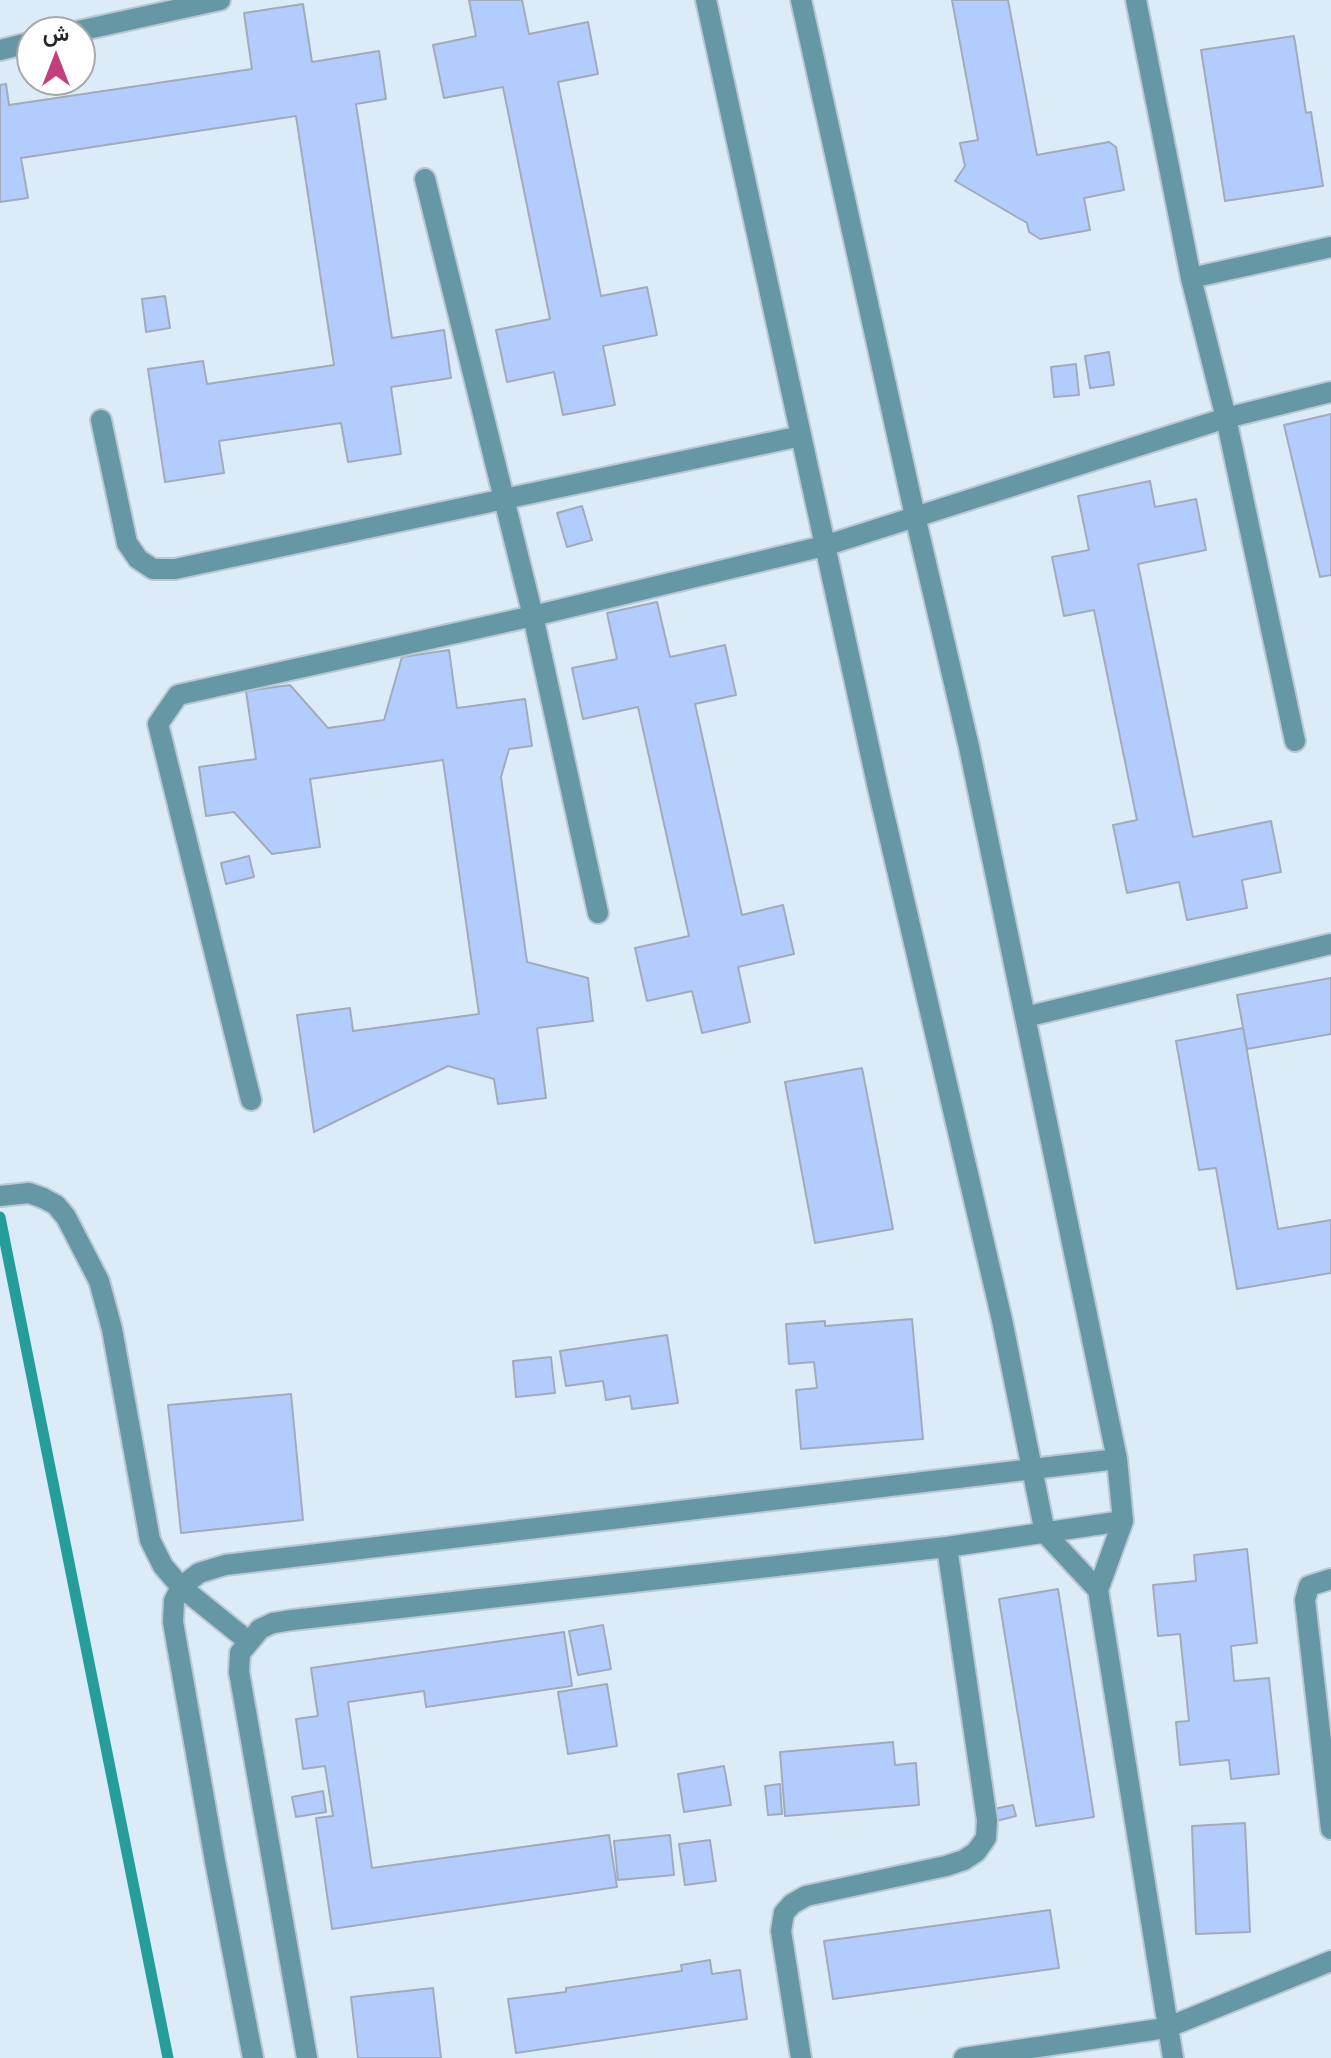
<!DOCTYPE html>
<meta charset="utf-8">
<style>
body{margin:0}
#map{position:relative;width:1331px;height:2058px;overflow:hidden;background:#dbecf8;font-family:"DM Sans",Vazirmatn,sans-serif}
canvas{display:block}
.north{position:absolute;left:16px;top:16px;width:80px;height:80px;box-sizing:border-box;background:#fff;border:2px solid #a6a8aa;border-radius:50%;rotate:0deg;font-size:22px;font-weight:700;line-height:32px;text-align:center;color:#20262b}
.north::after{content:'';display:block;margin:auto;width:28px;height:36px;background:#c43d7c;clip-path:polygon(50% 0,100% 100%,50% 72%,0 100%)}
</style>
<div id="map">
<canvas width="1331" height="2058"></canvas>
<div class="north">ش</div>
</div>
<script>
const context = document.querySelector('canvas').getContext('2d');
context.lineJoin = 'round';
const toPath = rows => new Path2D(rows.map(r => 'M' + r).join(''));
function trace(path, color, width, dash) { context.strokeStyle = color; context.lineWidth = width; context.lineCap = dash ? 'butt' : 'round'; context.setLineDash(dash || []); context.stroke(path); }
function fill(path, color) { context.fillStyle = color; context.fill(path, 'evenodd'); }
const stream = toPath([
 [0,1217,168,2058]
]);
const building = toPath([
 [469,0,522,0,529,34,588,22,598,74,558,82,601,296,647,287,657,335,603,346,615,405,563,415,554,372,507,382,496,330,550,319,503,87,444,98,433,45,476,36,469,0],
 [952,0,1008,0,1037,155,1109,142,1116,147,1124,190,1084,198,1090,230,1040,239,1029,232,1027,223,955,181,965,166,960,143,978,140,952,0],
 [303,4,312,62,379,51,386,99,356,104,392,338,444,330,451,378,391,387,401,454,348,462,341,423,219,441,224,473,165,482,148,369,203,361,207,384,334,365,296,116,21,158,28,198,0,202,0,85,6,84,9,105,252,69,244,13,303,4],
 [1294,36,1306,113,1311,112,1323,186,1225,201,1201,50,1294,36],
 [165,296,170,328,146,332,142,299,165,296],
 [1109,352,1114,385,1090,388,1085,356,1109,352],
 [1076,364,1079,395,1054,397,1051,367,1076,364],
 [1331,414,1331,575,1320,577,1284,425,1331,414],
 [1150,481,1155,507,1196,499,1206,550,1138,564,1193,837,1271,821,1281,872,1242,880,1247,908,1187,920,1179,882,1127,893,1113,825,1137,820,1094,610,1064,616,1052,557,1089,550,1078,496,1150,481],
 [582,506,592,540,567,547,557,513,582,506],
 [657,602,670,657,725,645,736,695,695,704,742,915,783,905,794,954,738,967,750,1022,702,1033,692,991,647,1001,635,948,689,936,638,707,583,719,572,668,617,659,607,613,657,602],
 [449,650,457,708,525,699,532,746,509,749,501,777,527,962,588,978,593,1021,537,1028,546,1098,498,1104,494,1079,448,1066,314,1132,297,1015,350,1008,353,1031,479,1014,443,760,310,779,320,847,272,854,234,812,206,816,199,767,256,759,246,691,290,685,328,728,384,720,402,657,449,650],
 [249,856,254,877,226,884,221,863,249,856],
 [1331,978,1331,1034,1247,1049,1237,995,1331,978],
 [1243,1028,1278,1229,1331,1220,1331,1273,1237,1289,1216,1168,1199,1170,1176,1041,1243,1028],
 [862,1068,893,1229,815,1243,785,1082,862,1068],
 [912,1319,923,1439,801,1449,796,1390,817,1388,814,1362,789,1364,786,1324,825,1321,825,1326,912,1319],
 [667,1335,678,1403,632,1409,630,1396,606,1400,603,1381,566,1386,560,1351,667,1335],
 [551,1357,555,1393,516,1397,513,1361,551,1357],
 [291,1394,303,1520,181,1533,168,1405,291,1394],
 [1247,1549,1257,1643,1231,1646,1234,1681,1269,1678,1279,1774,1231,1779,1229,1760,1180,1765,1176,1722,1189,1721,1180,1634,1158,1636,1153,1585,1196,1581,1194,1555,1247,1549],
 [1058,1589,1094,1817,1036,1826,999,1599,1058,1589],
 [603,1625,611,1669,578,1675,569,1631,603,1625],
 [564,1632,572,1686,426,1707,424,1691,348,1702,372,1868,609,1835,617,1887,332,1929,316,1818,333,1816,325,1766,303,1769,296,1719,318,1716,311,1668,564,1632],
 [607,1684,617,1746,568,1754,558,1692,607,1684],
 [893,1742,895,1765,916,1763,919,1805,785,1816,780,1752,893,1742],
 [724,1766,731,1805,684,1812,678,1774,724,1766],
 [780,1784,782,1814,768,1815,765,1786,780,1784],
 [323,1791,326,1812,296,1817,292,1797,323,1791],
 [1013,1805,1016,1816,992,1822,989,1810,1013,1805],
 [1245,1823,1250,1932,1196,1934,1192,1826,1245,1823],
 [670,1835,674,1875,618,1880,614,1841,670,1835],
 [710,1840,716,1881,685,1885,679,1844,710,1840],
 [1050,1910,1059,1968,833,1999,824,1941,1050,1910],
 [710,1960,712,1974,740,1970,747,2019,516,2053,508,1999,566,1992,566,1988,682,1971,681,1965,710,1960],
 [433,1988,441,2058,358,2058,351,1997,433,1988]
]);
const minor = toPath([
 [706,0,878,788,1002,1320,1045,1533,1098,1590],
 [801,0,915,516,969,747,1117,1459,1123,1521,1098,1590,1173,2058],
 [1136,0,1191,278,1226,418,1295,741],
 [74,32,220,0],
 [0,50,32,42],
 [425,179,533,616,824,546,1226,418,1331,392],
 [1191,278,1331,247],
 [101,420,127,543,138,559,153,569,175,569,801,436],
 [1025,1017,1331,944],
 [251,1100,158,724,178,695,533,616,598,913],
 [0,1196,29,1193,43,1198,56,1205,66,1217,99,1281,112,1329,150,1540,163,1566,181,1587,248,1641],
 [1331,1579,1309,1586,1305,1600,1331,1829],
 [253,2058,215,1861,173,1622,174,1601,181,1587,199,1573,225,1565,1117,1459],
 [307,2058,239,1672,240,1653,260,1629,273,1623,292,1620,947,1547,1123,1521],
 [801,2058,781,1931,784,1913,792,1904,806,1896,946,1866,964,1860,976,1852,986,1838,987,1820,947,1547],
 [964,2058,1166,2028,1331,1961]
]);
trace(stream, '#249d9b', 11);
fill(building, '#b1ccfd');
trace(building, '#a2abbb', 2);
trace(minor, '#b9c8d3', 24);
trace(minor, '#6697a5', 20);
</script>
